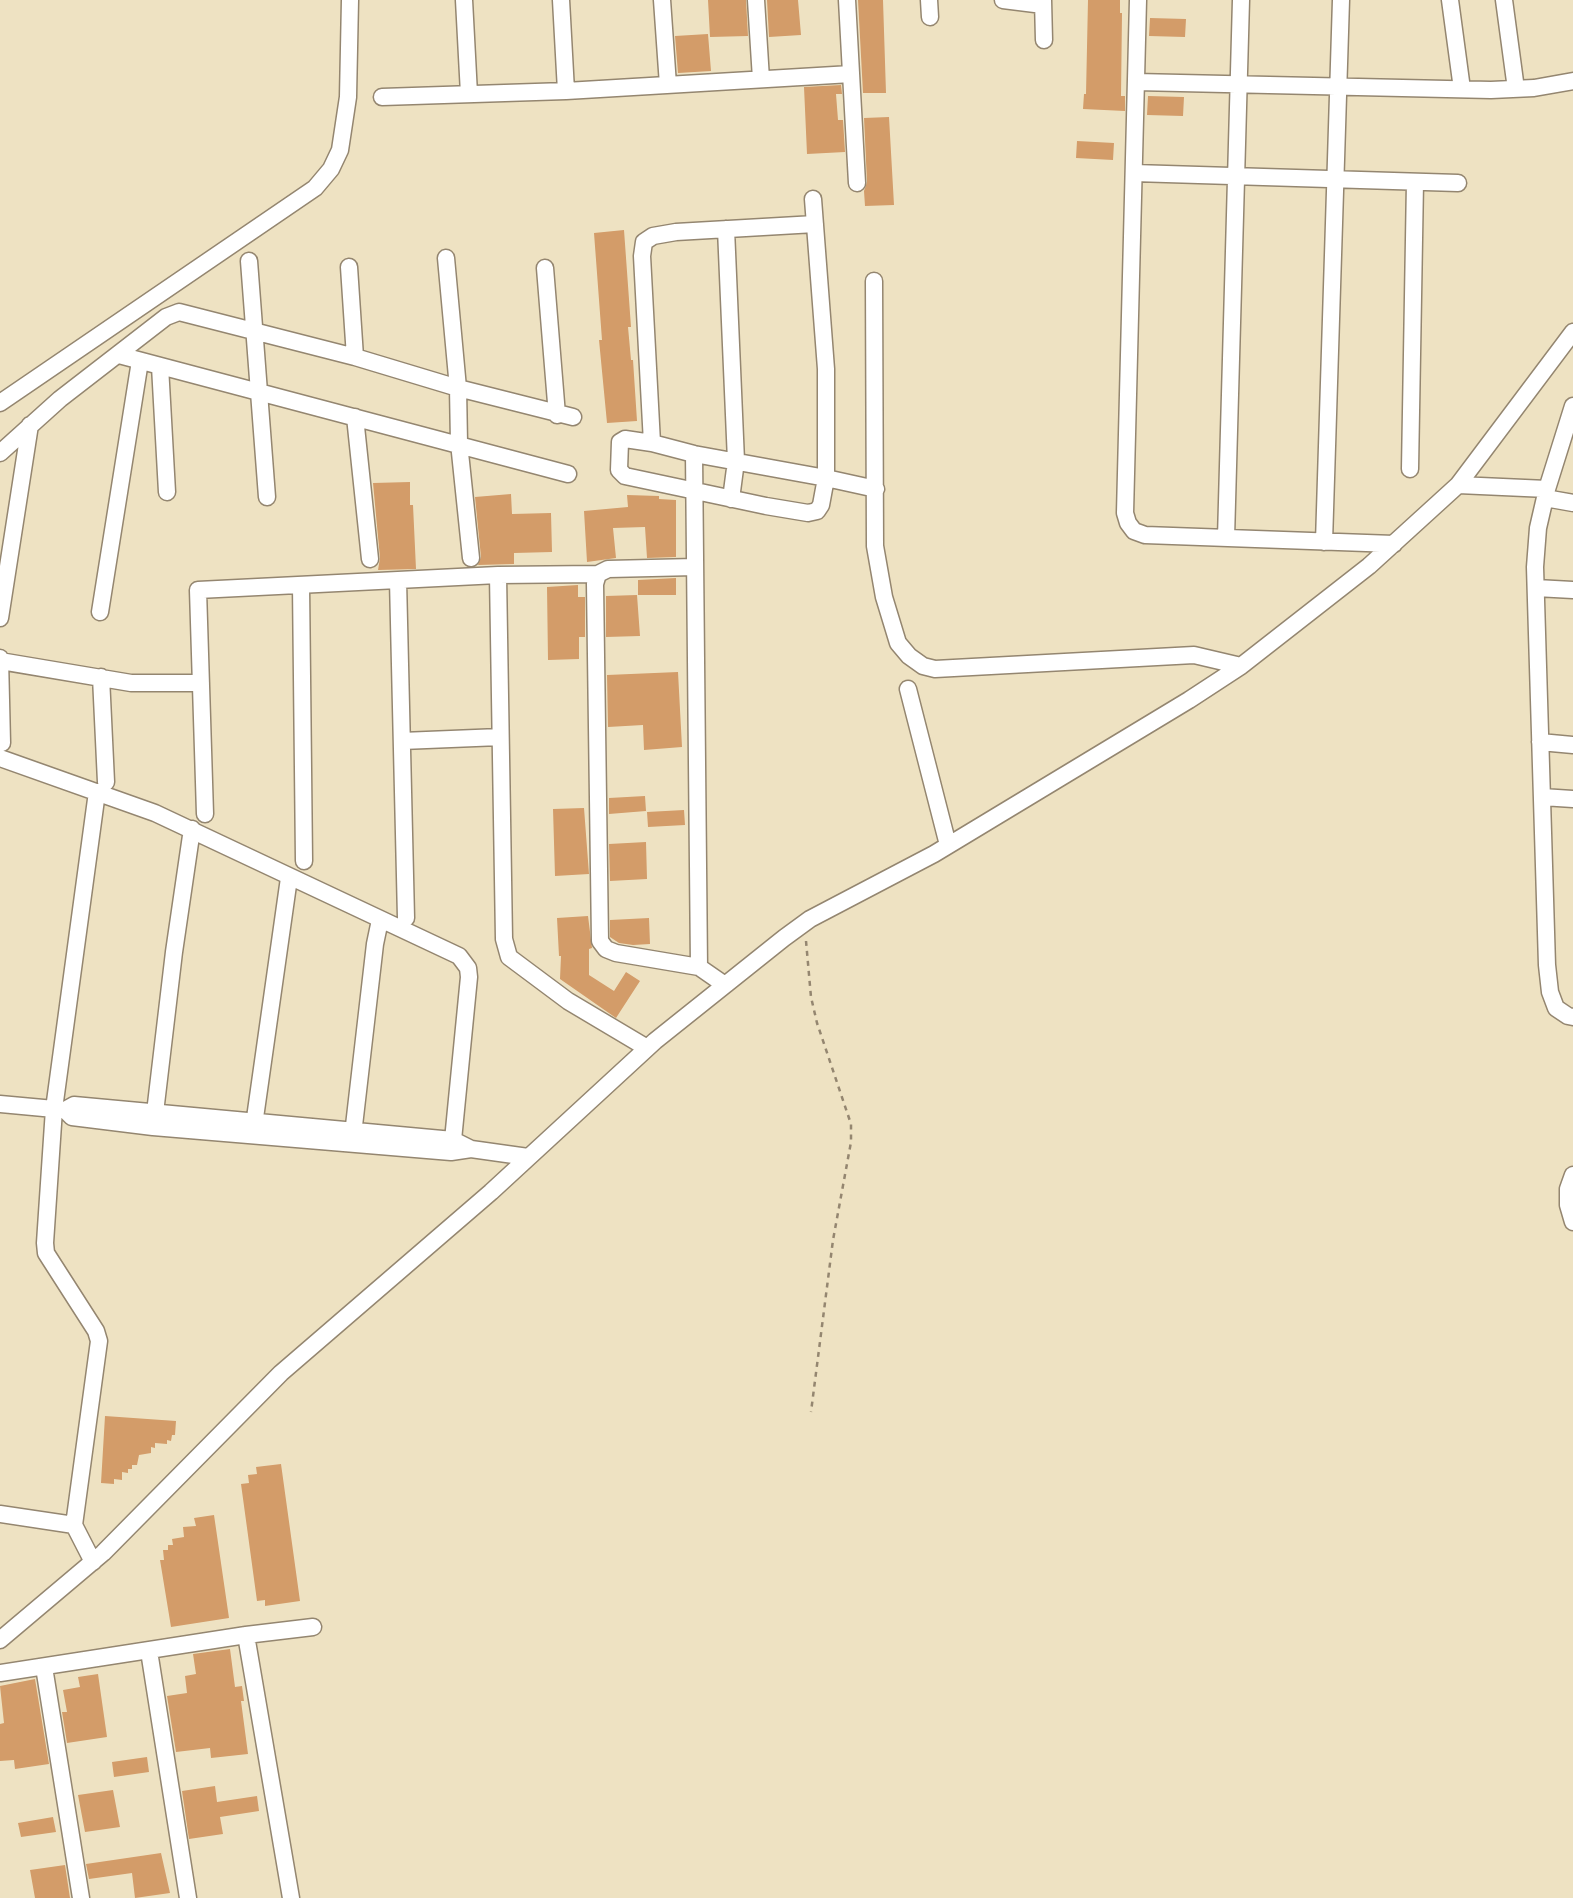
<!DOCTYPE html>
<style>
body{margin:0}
canvas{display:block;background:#eee2c2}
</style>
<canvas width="1573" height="1898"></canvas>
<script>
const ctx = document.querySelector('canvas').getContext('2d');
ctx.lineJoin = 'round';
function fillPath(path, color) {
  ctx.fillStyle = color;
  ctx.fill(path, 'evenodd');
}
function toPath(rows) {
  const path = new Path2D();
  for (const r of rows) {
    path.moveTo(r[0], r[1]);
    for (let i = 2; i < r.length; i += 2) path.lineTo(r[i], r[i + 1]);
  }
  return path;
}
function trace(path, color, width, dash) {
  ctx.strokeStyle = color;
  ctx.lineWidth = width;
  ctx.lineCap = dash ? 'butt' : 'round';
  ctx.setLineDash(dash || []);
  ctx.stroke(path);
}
const building = toPath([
 [708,0,746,0,748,36,710,37],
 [767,0,798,0,801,35,769,37],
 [858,0,883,0,886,93,863,93],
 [1088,0,1120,0,1120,13,1122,13,1121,96,1125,96,1125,111,1083,109,1084,94,1086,94],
 [1150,18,1186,19,1185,37,1149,36],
 [708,34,711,71,678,73,675,36],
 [841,85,842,94,836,94,838,120,843,120,845,152,807,154,804,87],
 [1148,96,1184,97,1183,116,1147,115],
 [889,117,894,205,865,206,864,191,867,182,864,118],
 [1077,141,1114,143,1113,160,1076,158],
 [624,230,631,327,628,327,631,360,633,360,637,421,607,423,599,340,602,340,594,233],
 [410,482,410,505,413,505,416,569,378,570,380,558,373,483],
 [511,494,512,514,551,513,552,552,514,553,514,564,478,565,481,557,475,497],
 [627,495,659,496,659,499,676,500,676,557,647,558,645,527,613,528,616,558,587,562,584,511,628,507],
 [676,578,676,595,638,595,638,580],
 [578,585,578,597,585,597,585,637,579,637,579,659,548,660,547,587],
 [637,595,640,636,606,637,606,596],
 [678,672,682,747,644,750,643,725,608,727,607,675],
 [645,796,646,811,609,814,609,798],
 [584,808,589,874,555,876,553,809],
 [684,810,685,825,648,827,647,812],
 [646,842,647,879,610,881,609,844],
 [588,916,592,948,589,949,589,975,614,991,626,972,640,981,616,1018,560,979,561,956,559,956,557,918],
 [649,918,650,944,633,945,619,943,610,937,610,920],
 [105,1416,176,1421,175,1435,172,1435,171,1441,167,1440,167,1444,155,1443,155,1448,151,1447,151,1453,139,1455,137,1465,132,1465,132,1469,128,1469,128,1473,122,1472,122,1480,114,1479,114,1484,101,1483],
 [281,1464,300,1601,265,1606,265,1600,257,1601,241,1484,249,1483,248,1475,257,1474,256,1467],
 [214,1515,229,1618,171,1627,160,1560,164,1560,163,1550,168,1550,168,1545,173,1545,172,1539,184,1537,183,1527,196,1526,194,1518],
 [230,1649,235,1687,242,1686,244,1701,241,1701,248,1754,211,1758,210,1748,176,1752,167,1696,187,1693,185,1676,196,1674,193,1654],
 [98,1674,107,1737,67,1743,62,1712,67,1712,63,1690,80,1687,78,1677],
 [35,1679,49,1764,15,1769,14,1760,0,1761,0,1724,4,1723,0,1686],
 [147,1757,149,1772,114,1777,112,1762],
 [215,1786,217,1802,257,1796,259,1811,220,1817,223,1834,189,1839,182,1791],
 [113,1790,120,1827,85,1832,78,1795],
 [53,1817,56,1832,21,1837,18,1823],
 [161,1853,170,1893,135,1898,132,1873,89,1879,86,1864],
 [65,1865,70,1898,35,1898,30,1870]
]);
const path = toPath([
 [806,941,811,997,817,1023,851,1124,851,1142,833,1240,811,1412]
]);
const minor = toPath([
 [464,0,469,94],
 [561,0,566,91],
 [662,0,668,85],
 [756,0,761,79],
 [847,0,857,183],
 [929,0,930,17],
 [1003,0,1043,5],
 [1043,0,1044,40],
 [1138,0,1125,513,1128,523,1134,531,1145,535,1394,544],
 [1450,0,1462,89],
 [1504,0,1516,89],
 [1136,82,1491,90,1534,88,1573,81],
 [382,97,566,91,851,74],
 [1134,173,1458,183],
 [813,199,826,369,826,478,821,505,817,511,808,513,766,506,625,476,619,470,620,442,625,439,652,443,694,454,826,478,876,489],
 [726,229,736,461,731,499],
 [446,258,458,388,459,443,471,558],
 [249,261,267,497],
 [349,267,355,357],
 [545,268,557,415],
 [874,281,875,546,884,597,898,643,909,656,923,666,935,669,1194,655,1241,666],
 [119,355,568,474],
 [160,366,167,492],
 [0,403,315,188,331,169,340,150,348,97,350,0],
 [1573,406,1547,489,1538,528,1535,567,1547,965,1550,992,1556,1008,1568,1016,1573,1017],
 [355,417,370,559],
 [652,443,642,256,644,242,653,236,676,232,815,224],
 [0,453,60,399,166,317,179,312,355,357,458,388,573,417],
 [694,454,699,967],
 [1410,469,1415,182],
 [1458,485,1547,489],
 [1545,498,1573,503],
 [1226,538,1241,0],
 [1324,542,1341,0],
 [695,567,608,569,598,574,595,584,600,941,606,949,616,953,699,967,725,985],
 [498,575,504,939,509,957,568,1001,647,1048],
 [398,580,406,918],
 [301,585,304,861],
 [1536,588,1573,590],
 [100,612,140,361],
 [0,618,30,425],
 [0,658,2,743],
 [0,661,131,683,201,683],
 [101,677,106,782],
 [908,689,948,845],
 [402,741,500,737],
 [1540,742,1573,745],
 [0,758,155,813,459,956,468,968,469,977,453,1140],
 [1542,797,1573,799],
 [205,814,198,590,498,575,598,574],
 [0,1104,65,1110,72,1117,153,1127,451,1152,471,1149],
 [65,1110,74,1105,453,1140,471,1149,528,1157],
 [154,1121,174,952,192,829],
 [253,1132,289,878],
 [352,1143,375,944,380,920],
 [1573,1175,1568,1189,1568,1205,1573,1222],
 [0,1514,74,1525],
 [93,1562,74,1525,99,1341,96,1331,46,1253,45,1243,54,1109,97,792],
 [246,1635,291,1898],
 [0,1640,103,1553,281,1373,491,1192,655,1041,784,938,810,919,934,854,1189,700,1241,666,1369,566,1458,485,1573,332],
 [149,1651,188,1898],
 [44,1667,81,1898],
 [0,1673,246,1635,313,1627]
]);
fillPath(building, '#d39c69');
trace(minor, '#948670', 19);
trace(path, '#948670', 2.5, [5, 5]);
trace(minor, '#fff', 16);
</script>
